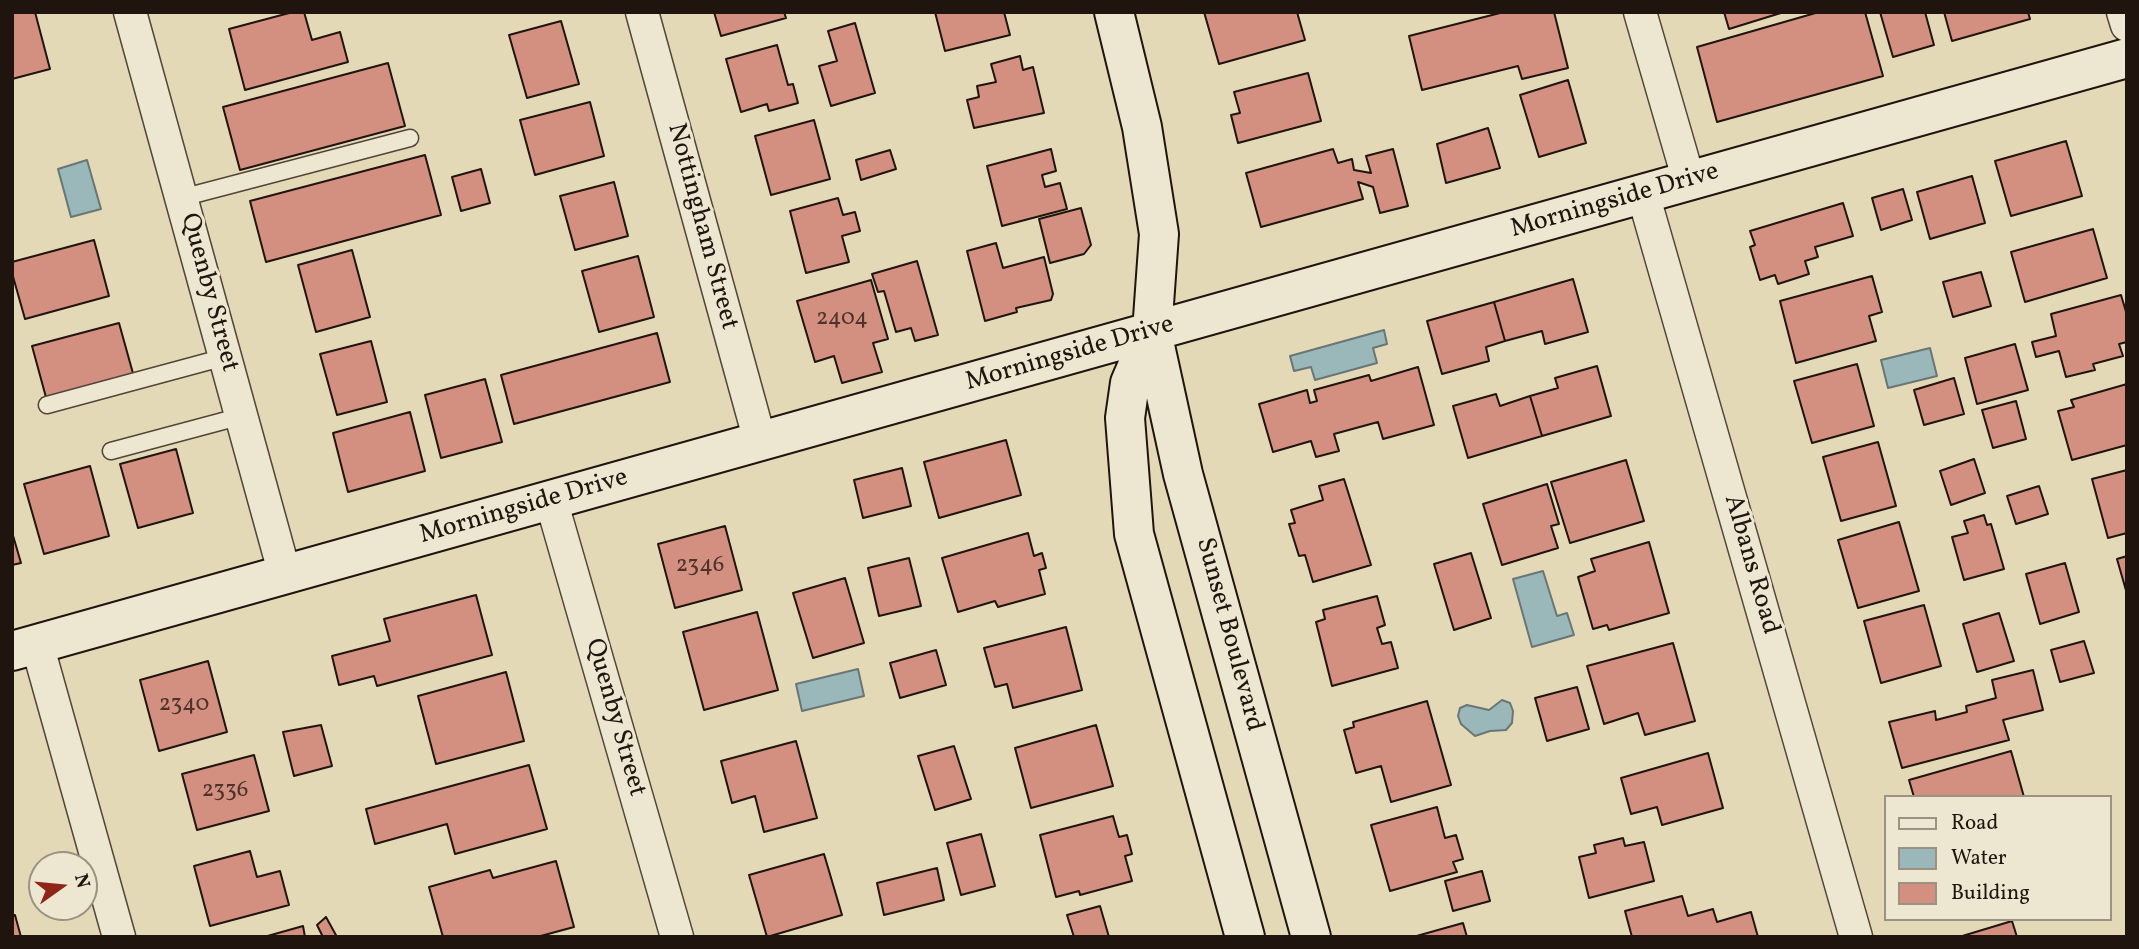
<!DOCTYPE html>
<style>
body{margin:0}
#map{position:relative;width:2139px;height:949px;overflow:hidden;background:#e4d9b7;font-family:Vollkorn,serif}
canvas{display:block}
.frame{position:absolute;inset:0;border:14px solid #20140e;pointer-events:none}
.legend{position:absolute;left:1884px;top:795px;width:228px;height:126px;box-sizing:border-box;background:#ede6d0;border:2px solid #9b9282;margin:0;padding:9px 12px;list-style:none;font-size:21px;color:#20140e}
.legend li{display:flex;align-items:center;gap:14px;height:35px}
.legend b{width:35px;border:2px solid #9b9282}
.north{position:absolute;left:28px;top:851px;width:70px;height:70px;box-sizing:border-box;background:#ede6d0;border:2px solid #9b9282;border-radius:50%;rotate:75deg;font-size:19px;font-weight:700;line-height:28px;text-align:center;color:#20140e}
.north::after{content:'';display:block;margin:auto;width:24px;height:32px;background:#8f2418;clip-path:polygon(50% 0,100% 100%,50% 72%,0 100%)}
</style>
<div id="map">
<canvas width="2139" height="949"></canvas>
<div class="frame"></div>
<ul class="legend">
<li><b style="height:9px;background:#ede6d0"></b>Road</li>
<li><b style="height:19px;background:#9ab8b9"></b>Water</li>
<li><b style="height:19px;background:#d38f80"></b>Building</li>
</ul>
<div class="north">N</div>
</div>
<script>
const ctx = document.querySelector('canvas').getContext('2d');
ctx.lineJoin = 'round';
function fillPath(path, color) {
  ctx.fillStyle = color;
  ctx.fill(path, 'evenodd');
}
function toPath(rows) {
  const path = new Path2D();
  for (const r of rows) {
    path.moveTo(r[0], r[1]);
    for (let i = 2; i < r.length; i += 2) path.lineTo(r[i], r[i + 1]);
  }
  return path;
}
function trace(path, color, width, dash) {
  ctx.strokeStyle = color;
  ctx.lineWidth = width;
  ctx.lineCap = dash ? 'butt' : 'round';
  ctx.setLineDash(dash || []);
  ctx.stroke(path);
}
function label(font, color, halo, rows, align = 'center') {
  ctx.font = font + ' Vollkorn,serif';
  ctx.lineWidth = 6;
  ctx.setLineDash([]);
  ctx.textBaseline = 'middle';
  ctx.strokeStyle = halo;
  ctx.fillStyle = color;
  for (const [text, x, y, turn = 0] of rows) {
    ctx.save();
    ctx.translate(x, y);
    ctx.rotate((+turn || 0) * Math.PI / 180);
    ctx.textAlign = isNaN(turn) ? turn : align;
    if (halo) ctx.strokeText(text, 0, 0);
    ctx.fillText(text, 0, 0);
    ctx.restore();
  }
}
const water = toPath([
 [87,160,101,209,71,217,58,169,87,160],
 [1384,330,1387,344,1373,348,1377,363,1315,380,1311,367,1294,371,1290,356,1384,330],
 [1930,348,1937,376,1888,388,1881,360,1930,348],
 [1543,571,1557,616,1567,613,1574,635,1532,647,1513,579,1543,571],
 [858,669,864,696,802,711,796,684,858,669],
 [1502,700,1510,703,1513,711,1512,723,1506,730,1490,731,1475,736,1461,724,1458,716,1460,708,1467,705,1489,710,1502,700]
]);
const building = toPath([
 [12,12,35,12,50,69,12,79,12,12],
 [293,12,304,12,312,40,340,32,348,62,245,90,229,29,293,12],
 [714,12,784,12,786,18,721,36,714,12],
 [935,12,1004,12,1010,35,945,51,935,12],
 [1204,12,1297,12,1305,40,1219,64,1204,12],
 [1504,12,1554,12,1568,68,1522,79,1518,66,1422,90,1409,36,1504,12],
 [1724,12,1784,12,1729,29,1724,12],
 [1819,12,1865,12,1883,76,1717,122,1697,47,1819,12],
 [1880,12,1925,12,1934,45,1893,57,1880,12],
 [1944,12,2028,12,2030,19,1952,41,1944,12],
 [561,21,579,84,527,98,509,35,561,21],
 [855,23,875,93,831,106,819,66,837,61,828,31,855,23],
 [777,45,788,85,793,84,798,103,769,111,767,104,741,112,726,59,777,45],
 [1020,56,1023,70,1033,67,1044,113,974,128,967,100,979,97,977,86,996,82,991,64,1020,56],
 [388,63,405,126,240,170,223,107,388,63],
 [1308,73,1321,121,1238,143,1231,115,1240,113,1234,92,1308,73],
 [1568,80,1586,143,1539,157,1520,95,1568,80],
 [590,102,604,156,535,175,520,120,590,102],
 [814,120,830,179,771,195,755,136,814,120],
 [1488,128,1500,168,1446,183,1437,144,1488,128],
 [2066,141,2082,196,2011,216,1995,161,2066,141],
 [1051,149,1056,171,1042,175,1045,187,1060,183,1067,209,1002,226,987,166,1051,149],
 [1333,149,1338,163,1352,159,1354,170,1371,173,1366,156,1393,149,1408,206,1380,213,1373,187,1358,182,1363,199,1261,227,1246,173,1333,149],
 [890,150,896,169,861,180,856,160,890,150],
 [425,155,441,215,266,262,250,201,425,155],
 [481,169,490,203,461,211,452,177,481,169],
 [1972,176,1985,223,1930,239,1917,192,1972,176],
 [614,182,628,236,575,250,560,196,614,182],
 [1903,189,1912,220,1881,230,1872,198,1903,189],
 [838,198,843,215,855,212,860,231,842,236,849,262,806,273,790,211,838,198],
 [1843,203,1853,236,1815,247,1818,257,1805,261,1809,274,1778,284,1775,275,1760,280,1750,247,1755,245,1750,231,1843,203],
 [1081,208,1091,245,1084,254,1050,263,1039,219,1081,208],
 [2093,229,2107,278,2025,302,2011,252,2093,229],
 [94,240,109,296,25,319,12,273,12,262,94,240],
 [996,243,1003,268,1044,257,1053,294,1051,300,1016,308,1017,312,985,321,967,251,996,243],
 [352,250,370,317,316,332,298,265,352,250],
 [638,256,654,317,599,332,582,271,638,256],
 [917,261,938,335,915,341,911,328,896,332,884,291,878,292,872,274,917,261],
 [1981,272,1991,306,1953,317,1943,282,1981,272],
 [1872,276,1882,312,1869,316,1876,341,1796,363,1780,301,1872,276],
 [1573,279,1588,332,1545,344,1542,331,1505,341,1494,302,1573,279],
 [871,280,888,339,873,343,882,372,842,383,834,356,815,362,797,301,871,280],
 [2121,295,2127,315,2127,342,2119,344,2123,356,2093,364,2095,370,2066,377,2059,351,2036,357,2032,342,2056,336,2051,314,2121,295],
 [1494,302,1505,341,1486,347,1489,361,1442,374,1427,321,1494,302],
 [119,323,134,377,47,401,32,346,119,323],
 [657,333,670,382,514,424,501,375,657,333],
 [371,341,387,402,337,415,320,354,371,341],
 [2015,344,2028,390,1977,404,1965,358,2015,344],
 [1857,364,1874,426,1812,443,1794,381,1857,364],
 [1597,366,1611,416,1542,436,1530,396,1558,388,1555,378,1597,366],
 [1418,367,1434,425,1383,439,1378,422,1334,434,1339,451,1316,457,1311,441,1273,452,1259,404,1307,390,1310,403,1317,401,1314,390,1369,375,1371,381,1418,367],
 [1954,378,1964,414,1924,425,1914,390,1954,378],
 [485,379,502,442,441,458,425,395,485,379],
 [2127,384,2127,445,2072,460,2058,411,2074,407,2071,400,2127,384],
 [1496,394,1500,406,1530,396,1542,436,1468,458,1453,406,1496,394],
 [2016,401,2026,439,1993,448,1982,410,2016,401],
 [410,412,425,471,348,492,333,433,410,412],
 [1006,440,1021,495,939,518,924,462,1006,440],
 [1878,442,1896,506,1841,521,1823,457,1878,442],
 [176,449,193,513,138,528,120,464,176,449],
 [1974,459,1985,493,1951,505,1940,471,1974,459],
 [1626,460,1644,521,1570,543,1551,482,1626,460],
 [90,466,109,536,44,554,24,484,90,466],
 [902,468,911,506,863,518,854,480,902,468],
 [2127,470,2127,533,2108,538,2092,479,2127,470],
 [1344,479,1371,565,1313,582,1305,555,1299,556,1289,524,1295,523,1291,510,1323,500,1319,486,1344,479],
 [1547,484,1559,524,1551,526,1558,548,1502,565,1483,504,1547,484],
 [2039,486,2048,514,2016,524,2007,496,2039,486],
 [1984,515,1987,525,1991,524,2004,569,1964,580,1952,537,1968,533,1964,521,1984,515],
 [1899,522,1919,591,1858,608,1838,540,1899,522],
 [725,526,742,590,675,608,658,544,725,526],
 [12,532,21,563,12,565,12,532],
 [1028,533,1034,556,1042,553,1046,568,1039,570,1045,594,998,607,995,601,958,612,942,558,1028,533],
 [1649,542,1669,613,1609,630,1607,625,1593,629,1578,577,1595,571,1591,559,1649,542],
 [1471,553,1491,618,1454,630,1434,564,1471,553],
 [2127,556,2127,594,2117,559,2127,556],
 [909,558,921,606,879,616,868,568,909,558],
 [2065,563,2079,612,2040,624,2026,574,2065,563],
 [845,578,864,643,813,658,793,593,845,578],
 [476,595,492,655,377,686,374,676,339,685,332,656,390,641,384,619,476,595],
 [1377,596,1385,625,1377,628,1382,644,1391,642,1398,668,1332,686,1316,622,1325,619,1323,610,1377,596],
 [1924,605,1941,666,1881,683,1864,621,1924,605],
 [757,612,778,690,704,710,683,632,757,612],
 [1999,613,2014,661,1977,672,1963,624,1999,613],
 [1066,627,1082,690,1013,708,1007,684,995,687,984,648,1066,627],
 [2084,641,2094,673,2060,682,2051,650,2084,641],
 [1673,643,1695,721,1645,735,1638,713,1604,724,1587,666,1673,643],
 [936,650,946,685,900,698,890,663,936,650],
 [208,661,227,732,159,751,140,680,208,661],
 [2033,670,2043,710,2003,720,2009,740,1902,768,1889,722,1935,711,1936,720,1967,712,1966,706,1996,698,1992,680,2033,670],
 [506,672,524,741,436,764,418,696,506,672],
 [1577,687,1589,729,1547,741,1535,698,1577,687],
 [1427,701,1451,785,1391,802,1381,766,1356,773,1344,730,1354,727,1353,722,1427,701],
 [321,725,332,766,294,776,283,732,321,725],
 [1096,725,1113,786,1031,808,1015,748,1096,725],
 [796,741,817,818,764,832,755,796,732,803,721,761,796,741],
 [954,746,971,799,935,810,918,756,954,746],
 [2011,751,2024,797,1914,797,1909,780,2011,751],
 [1708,753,1723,808,1662,825,1657,807,1631,814,1621,778,1708,753],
 [254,755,269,811,197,830,182,774,254,755],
 [529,765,547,829,455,854,447,824,375,844,366,809,529,765],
 [1437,807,1445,838,1456,835,1463,859,1453,862,1457,872,1390,891,1371,825,1437,807],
 [1113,816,1119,837,1127,835,1132,854,1125,856,1132,881,1080,895,1079,891,1056,897,1040,835,1113,816],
 [981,834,995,886,961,895,947,843,981,834],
 [1623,838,1625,846,1644,842,1654,881,1589,898,1579,857,1596,853,1594,845,1623,838],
 [250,851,257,877,280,871,289,905,210,926,194,866,250,851],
 [824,854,842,915,767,937,749,875,824,854],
 [556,861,574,927,537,937,443,937,429,887,490,870,493,878,556,861],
 [937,868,944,900,884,915,877,883,937,868],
 [1482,871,1490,901,1453,911,1445,881,1482,871],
 [1682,896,1688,916,1713,909,1717,922,1751,912,1758,937,1632,937,1625,911,1682,896],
 [1100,906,1109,937,1074,937,1067,915,1100,906],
 [15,915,21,937,12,937,12,916,15,915],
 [326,917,337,937,323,937,317,925,326,917],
 [2012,921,2017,937,1959,937,2012,921],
 [1463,923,1467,937,1413,937,1463,923],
 [303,926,305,937,264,937,303,926]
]);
const lane = toPath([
 [181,198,410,138],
 [47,405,225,357],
 [111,451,242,416]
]);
const street = toPath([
 [130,12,285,575],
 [642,12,760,441],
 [1640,12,1689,181],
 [2123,12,2127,25],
 [1643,194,1856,937],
 [551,500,677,937],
 [37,644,119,937]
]);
const secondary = toPath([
 [1114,12,1142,127,1159,234,1152,332,1183,474,1311,937],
 [1152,332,1130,383,1125,418,1134,534,1245,937],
 [12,651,2127,58]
]);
const numberNames = [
 ["2404",842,320],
 ["2346",700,567],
 ["2340",184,706],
 ["2336",225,792]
];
const streetNames = [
 ["Morningside Drive",1615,202,-16],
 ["Nottingham Street",701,227,75],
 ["Quenby Street",208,293,75],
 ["Morningside Drive",1070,355,-16],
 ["Morningside Drive",524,508,-16],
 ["Albans Road",1750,565,74],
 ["Sunset Boulevard",1228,635,75],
 ["Quenby Street",614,718,74]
];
fillPath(water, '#9ab8b9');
trace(water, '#697675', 2);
fillPath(building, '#d38f80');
trace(building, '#20140e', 2);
trace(lane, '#514538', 19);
trace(street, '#514538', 35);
trace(secondary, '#20140e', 42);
trace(lane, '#ede6d0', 16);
trace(street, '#ede6d0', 32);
trace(secondary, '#ede6d0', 38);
label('23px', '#4d332a', null, numberNames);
label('26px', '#20140e', '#ede6d0', streetNames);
</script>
